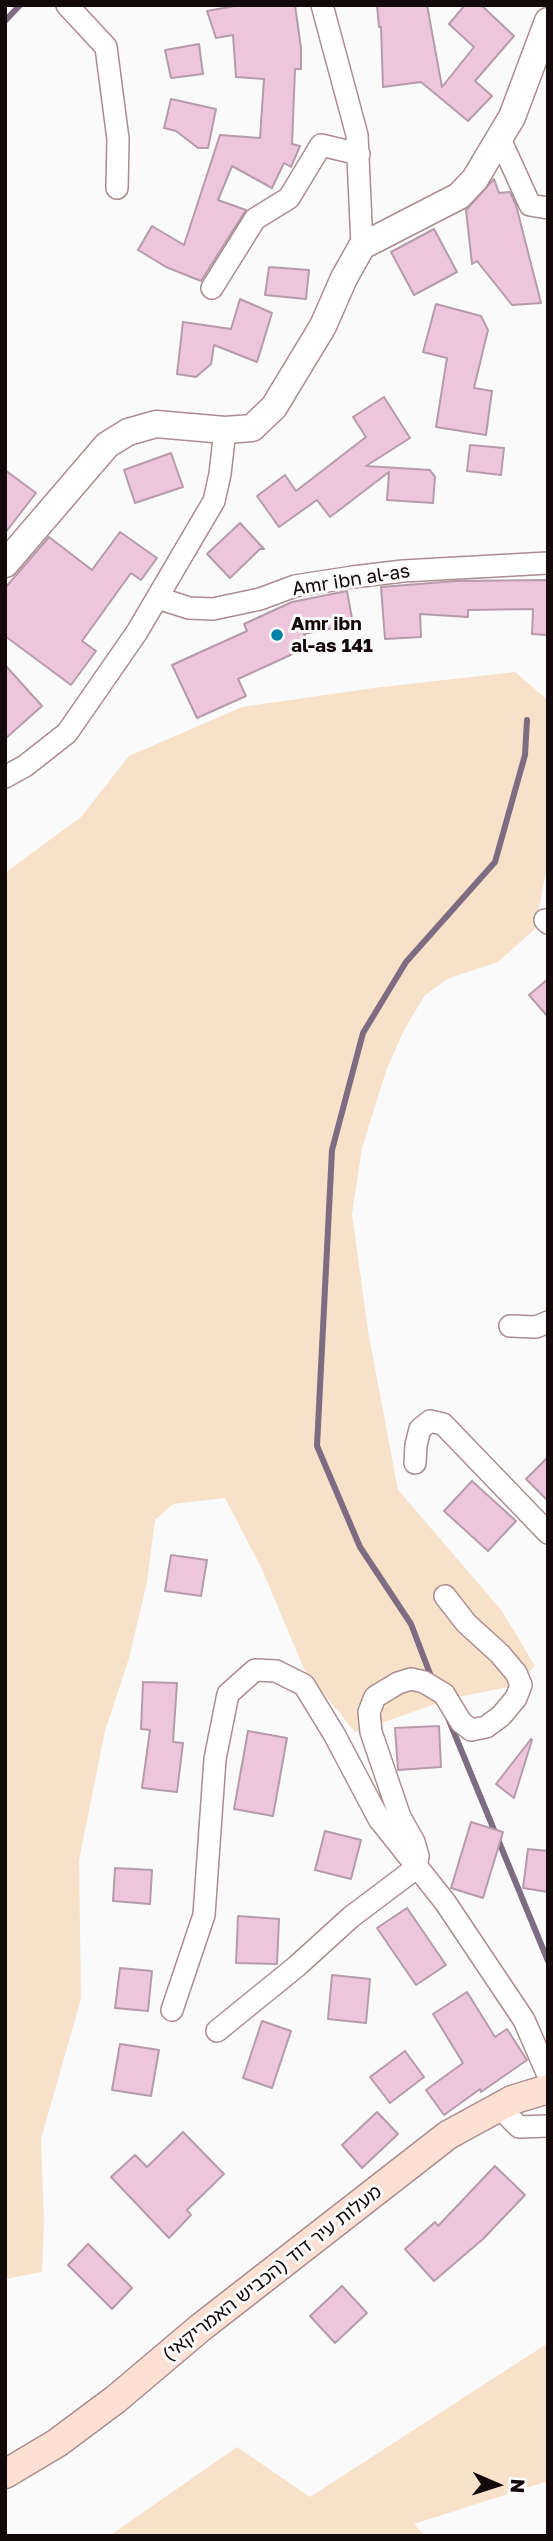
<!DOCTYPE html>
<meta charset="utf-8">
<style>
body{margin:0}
#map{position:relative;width:553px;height:2541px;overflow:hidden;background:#fafafa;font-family:"Golos Text",sans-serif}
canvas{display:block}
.frame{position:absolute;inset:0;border:7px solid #13090a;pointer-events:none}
.north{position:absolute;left:462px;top:2450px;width:70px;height:70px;-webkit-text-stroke:5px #fafafa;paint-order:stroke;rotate:93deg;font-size:19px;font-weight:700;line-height:28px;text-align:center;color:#13090a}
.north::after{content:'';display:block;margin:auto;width:24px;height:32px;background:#13090a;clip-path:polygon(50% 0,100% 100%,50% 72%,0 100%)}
</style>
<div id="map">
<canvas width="553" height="2541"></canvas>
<div class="frame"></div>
<div class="north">N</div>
</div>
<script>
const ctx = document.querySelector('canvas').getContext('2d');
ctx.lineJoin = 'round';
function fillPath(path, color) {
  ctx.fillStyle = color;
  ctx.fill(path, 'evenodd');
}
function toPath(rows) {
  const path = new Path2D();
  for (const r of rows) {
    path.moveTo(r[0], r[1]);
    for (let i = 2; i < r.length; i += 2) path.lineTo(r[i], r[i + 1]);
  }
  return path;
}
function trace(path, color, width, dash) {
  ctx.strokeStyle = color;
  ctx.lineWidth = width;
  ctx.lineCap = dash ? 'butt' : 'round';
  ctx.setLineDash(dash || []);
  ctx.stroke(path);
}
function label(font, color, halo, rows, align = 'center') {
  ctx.font = font + ' "Golos Text","Noto Sans Hebrew",sans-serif';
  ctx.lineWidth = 6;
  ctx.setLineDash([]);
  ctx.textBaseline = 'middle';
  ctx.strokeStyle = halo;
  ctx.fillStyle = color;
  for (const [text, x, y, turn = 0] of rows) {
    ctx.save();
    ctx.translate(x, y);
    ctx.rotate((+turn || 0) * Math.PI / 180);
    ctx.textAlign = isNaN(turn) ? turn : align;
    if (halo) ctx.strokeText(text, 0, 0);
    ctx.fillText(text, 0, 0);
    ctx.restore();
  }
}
const green = toPath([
 [515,672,548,700,548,861,535,929,498,962,449,978,425,995,404,1030,386,1071,362,1148,352,1214,368,1331,398,1490,502,1611,535,1666,514,1686,453,1698,355,1732,304,1669,262,1569,225,1498,173,1504,155,1520,147,1582,129,1658,105,1731,79,1860,81,1999,41,2139,44,2224,42,2272,5,2279,5,877,9,870,81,817,129,756,242,707,374,688],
 [548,2343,548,2481,414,2524,425,2536,109,2536,237,2447,310,2497]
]);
const stream = toPath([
 [5,21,20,5],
 [432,1679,411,1624,360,1547,317,1446,332,1150,363,1033,406,962,495,862,525,755,527,720],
 [448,1718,548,1961]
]);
const building = toPath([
 [240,5,295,5,301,48,301,69,295,69,292,144,300,146,291,167,284,163,272,188,232,166,218,200,246,210,201,281,166,267,138,250,152,226,184,245,220,135,260,138,264,79,236,77,233,35,216,38,207,11,240,5],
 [377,5,427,5,442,87,474,47,449,24,465,5,481,5,514,36,475,81,492,96,468,121,421,82,383,87,381,27,379,27,377,5],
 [199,44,203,74,171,78,165,50,199,44],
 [171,99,216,109,208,148,198,148,176,131,164,128,171,99],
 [494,179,499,193,510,192,516,205,541,303,512,305,477,261,472,264,466,210,494,179],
 [434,229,457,272,414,295,391,252,434,229],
 [269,267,309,270,306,299,265,295,269,267],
 [240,299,272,313,257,362,214,345,211,364,196,377,177,374,183,322,231,329,240,299],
 [436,304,481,316,488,330,474,388,492,391,486,435,436,427,447,358,423,352,436,304],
 [384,397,410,438,366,466,430,470,435,477,433,503,387,500,389,472,330,517,317,500,279,527,257,496,285,475,296,491,366,437,353,417,384,397],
 [470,445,504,448,501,475,467,471,470,445],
 [171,453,183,487,135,503,124,470,171,453],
 [5,470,36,493,5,533,5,470],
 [240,523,264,549,260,549,230,578,207,554,240,523],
 [120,532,157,558,141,580,131,573,82,641,96,651,71,685,5,636,5,588,49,537,92,570,120,532],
 [548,580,548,635,532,634,533,609,468,610,468,617,420,614,421,637,385,639,381,587,456,581,548,580],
 [347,591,353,624,304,634,310,646,238,679,246,696,197,718,172,665,247,631,244,624,292,602,347,591],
 [5,665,42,706,5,739,5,665],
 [548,979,548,1017,529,995,548,979],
 [548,1457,548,1501,526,1479,548,1457],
 [472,1481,516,1521,488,1551,444,1511,472,1481],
 [171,1555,207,1560,201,1596,165,1591,171,1555],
 [143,1682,177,1683,173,1742,183,1743,177,1792,142,1788,150,1730,141,1729,143,1682],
 [439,1726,441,1767,398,1770,395,1728,439,1726],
 [248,1731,287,1738,273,1816,234,1809,248,1731],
 [531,1739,532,1740,514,1798,496,1784,531,1739],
 [471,1822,503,1832,483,1898,451,1888,471,1822],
 [325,1831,361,1840,351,1879,315,1870,325,1831],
 [528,1849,548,1851,548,1892,523,1888,528,1849],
 [115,1868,152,1870,150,1904,113,1901,115,1868],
 [407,1908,446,1965,416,1985,377,1928,407,1908],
 [238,1916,279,1919,277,1964,236,1963,238,1916],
 [120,1968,152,1971,148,2011,115,2008,120,1968],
 [332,1975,370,1979,366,2023,328,2019,332,1975],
 [467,1992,495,2037,507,2029,527,2060,481,2092,480,2089,444,2115,426,2090,463,2063,433,2014,467,1992],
 [262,2021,291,2031,272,2088,243,2078,262,2021],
 [120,2044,159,2050,151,2096,112,2090,120,2044],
 [405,2051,424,2077,390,2103,370,2077,405,2051],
 [377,2112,398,2134,362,2168,342,2145,377,2112],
 [183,2132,224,2174,187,2210,191,2215,169,2238,111,2177,135,2155,147,2167,183,2132],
 [495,2166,525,2195,483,2239,434,2281,405,2249,435,2222,438,2226,495,2166],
 [88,2244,132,2288,112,2309,68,2265,88,2244],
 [342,2286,367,2313,335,2343,310,2316,342,2286]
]);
const minor = toPath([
 [67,5,106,47,118,139,117,188],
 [322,5,357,135,362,246],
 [500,139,530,205,548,208],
 [212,288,255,219,289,198,321,145,359,154],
 [158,598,189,608,213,609,260,599,295,586,353,577,403,571,548,563],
 [5,777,25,766,67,733,137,632,214,501,220,474,225,430],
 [545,920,548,923],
 [510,1326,536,1327,548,1322],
 [415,1463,416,1445,420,1429,430,1421,443,1424,548,1533],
 [172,2010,204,1915,215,1759,228,1694,255,1670,276,1671,304,1685,334,1734,379,1819,445,1902,524,2020,548,2075],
 [217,2031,297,1966,351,1917,416,1868,418,1856,414,1842,400,1817,371,1732,369,1712,375,1697,398,1683,411,1679,424,1682,444,1694,461,1722,471,1730,486,1727,501,1716,516,1698,521,1685,516,1673,500,1654,466,1623,445,1596],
 [499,2107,519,2127,548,2126]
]);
const tertiary = toPath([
 [5,564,107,445,128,432,156,424,225,430,252,428,274,407,323,326,344,278,362,246,459,196,475,179,512,117,548,21]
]);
const secondary = toPath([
 [5,2474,57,2443,116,2399,200,2328,448,2135,512,2100,548,2089]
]);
const markers = [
 [277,635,7,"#0082a6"]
];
const streetNames = [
 ["Amr ibn al-as",351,580,-9],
 ["מעלות עיר דוד (הכביש האמריקאי)",272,2273,-38]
];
const poiNames = [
 ["Amr ibn",291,624],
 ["al-as 141",291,646]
];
fillPath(green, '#f7e1c9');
trace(stream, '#7d6c82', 6);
fillPath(building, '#edc6dc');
trace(building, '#b69baa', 2);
trace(minor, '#ab8c8f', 24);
trace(tertiary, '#ab8c8f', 29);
trace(secondary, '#ab8c8f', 31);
trace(minor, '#fff', 21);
trace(tertiary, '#fff', 26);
trace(secondary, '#fce0d4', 28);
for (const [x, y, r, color] of markers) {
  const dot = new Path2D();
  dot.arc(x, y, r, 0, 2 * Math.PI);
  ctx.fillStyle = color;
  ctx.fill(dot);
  trace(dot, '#fafafa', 2.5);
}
label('19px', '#13090a', '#fafafa', streetNames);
label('bold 19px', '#13090a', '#fafafa', poiNames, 'left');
</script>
